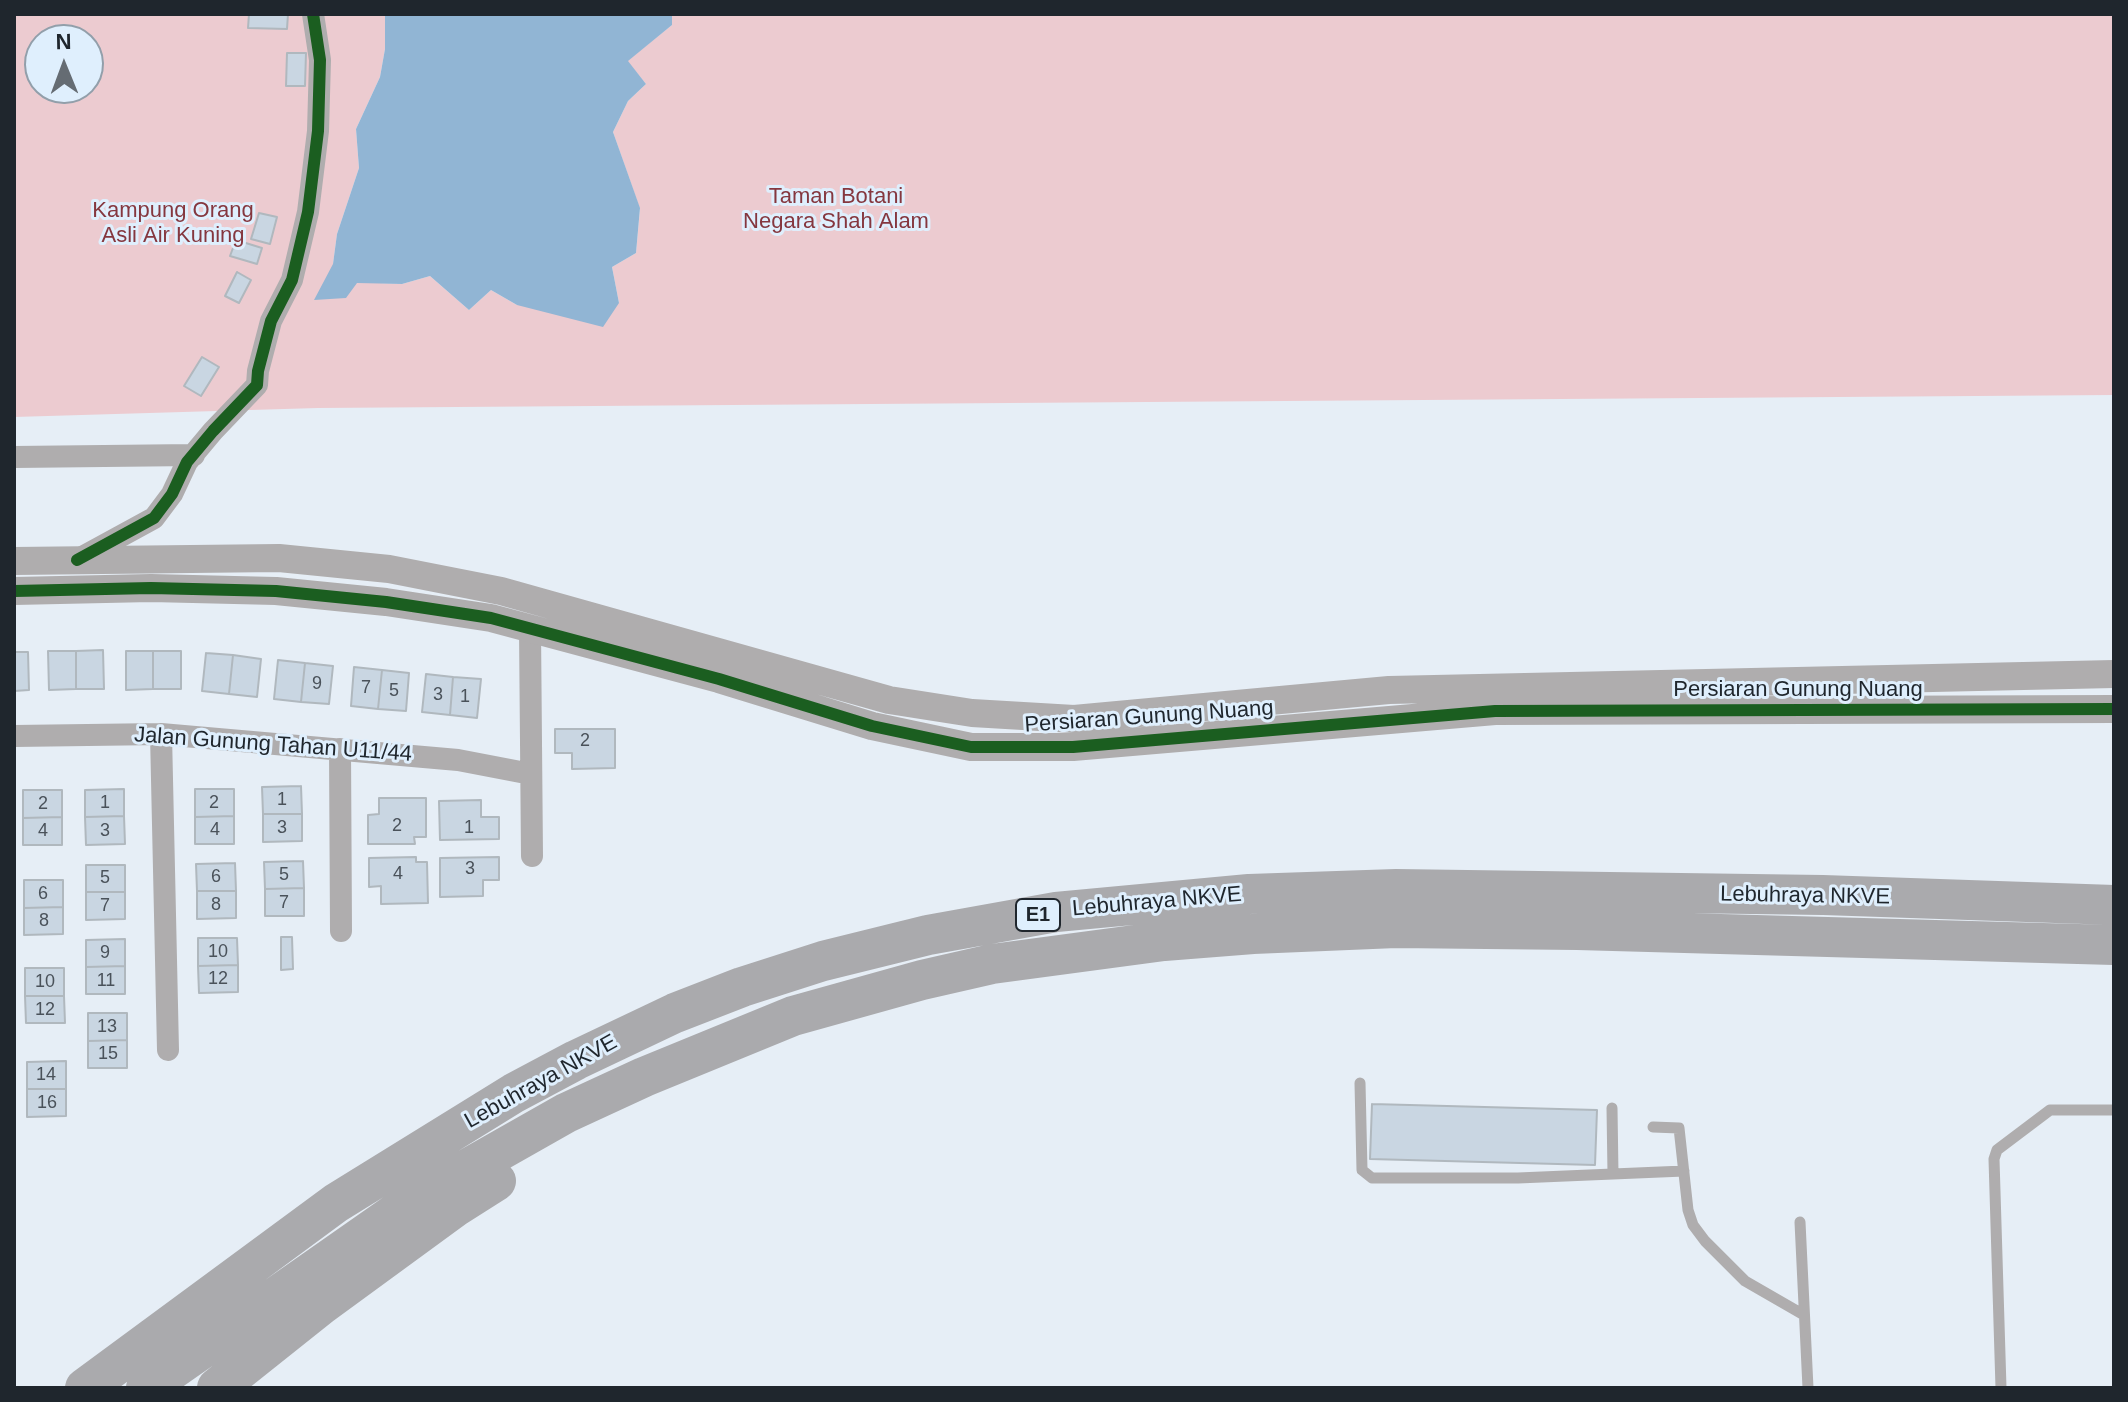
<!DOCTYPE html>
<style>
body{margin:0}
#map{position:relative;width:2128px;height:1402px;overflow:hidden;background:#e6eef6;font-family:Arial,sans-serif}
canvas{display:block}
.frame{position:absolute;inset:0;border:16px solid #1f262d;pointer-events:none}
.north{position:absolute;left:24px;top:24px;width:80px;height:80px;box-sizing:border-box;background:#dfeffd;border:2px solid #929faa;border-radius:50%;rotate:359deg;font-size:22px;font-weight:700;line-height:32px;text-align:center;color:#1f262d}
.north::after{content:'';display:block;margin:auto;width:28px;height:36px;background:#656c73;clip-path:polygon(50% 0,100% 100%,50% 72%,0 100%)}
</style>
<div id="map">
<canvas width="2128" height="1402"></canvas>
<div class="frame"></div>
<div class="north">N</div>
</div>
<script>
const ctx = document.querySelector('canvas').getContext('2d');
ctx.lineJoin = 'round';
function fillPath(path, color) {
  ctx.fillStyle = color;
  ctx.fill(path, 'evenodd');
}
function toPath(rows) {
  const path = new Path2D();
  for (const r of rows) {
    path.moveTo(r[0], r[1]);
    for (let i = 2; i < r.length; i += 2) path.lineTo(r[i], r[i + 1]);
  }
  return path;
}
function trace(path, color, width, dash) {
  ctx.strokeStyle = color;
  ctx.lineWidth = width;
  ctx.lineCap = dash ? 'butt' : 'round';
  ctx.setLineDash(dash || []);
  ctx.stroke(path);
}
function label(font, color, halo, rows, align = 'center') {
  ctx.font = font + ' Arial,sans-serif';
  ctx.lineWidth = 6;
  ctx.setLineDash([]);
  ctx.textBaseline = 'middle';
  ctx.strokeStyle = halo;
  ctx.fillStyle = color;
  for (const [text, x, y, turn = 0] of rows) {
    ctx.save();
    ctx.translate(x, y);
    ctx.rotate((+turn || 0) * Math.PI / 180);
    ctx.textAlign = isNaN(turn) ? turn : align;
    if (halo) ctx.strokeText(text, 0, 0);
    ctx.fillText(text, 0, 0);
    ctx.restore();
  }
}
const green = toPath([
 [14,14,385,14,385,49,380,77,356,129,359,168,337,234,333,264,357,282,402,284,430,276,469,310,491,290,517,305,619,303,612,267,636,253,640,209,613,132,628,101,646,84,627,61,672,25,672,14,2114,14,2114,395,318,408,14,417],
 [40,40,88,40,88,88,40,88]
]);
const water = toPath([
 [385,14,672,14,672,25,628,61,646,84,628,101,613,132,640,208,636,253,612,267,619,303,603,327,517,305,491,290,469,310,430,276,402,284,357,283,346,298,314,300,333,264,337,234,359,168,356,129,380,77,385,49]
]);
const building = toPath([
 [249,14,288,14,287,29,248,28,249,14],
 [287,53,306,53,305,86,286,86,287,53],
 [259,213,277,217,270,244,251,239,259,213],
 [236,240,262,248,257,264,230,256,236,240],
 [237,272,251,280,239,303,225,296,237,272],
 [202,357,219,367,201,396,184,386,202,357],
 [103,650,104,689,76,689,76,651,103,650],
 [48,651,76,651,76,689,49,690,48,651],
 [126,651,153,651,153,689,126,690,126,651],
 [153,651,181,651,181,689,153,689,153,651],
 [14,652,28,652,29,690,14,691,14,652],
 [206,653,233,655,229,694,202,691,206,653],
 [233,655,261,659,257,697,229,694,233,655],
 [278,660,305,663,301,702,274,699,278,660],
 [305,663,333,666,329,704,301,702,305,663],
 [354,667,382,670,378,709,351,706,354,667],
 [382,670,409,673,406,711,378,709,382,670],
 [426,674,453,677,450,715,422,712,426,674],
 [453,677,481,679,477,718,450,715,453,677],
 [555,729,615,729,615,768,572,769,572,753,555,753,555,729],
 [301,786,302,814,263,814,262,787,301,786],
 [124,789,124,816,85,817,85,790,124,789],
 [195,789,234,789,234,816,195,817,195,789],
 [23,790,62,790,62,817,23,818,23,790],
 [379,798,426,798,426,837,414,837,415,844,368,844,368,815,379,814,379,798],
 [481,800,481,817,499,817,499,839,440,840,439,801,481,800],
 [263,814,302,814,302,841,263,842,263,814],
 [124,816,125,844,86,845,85,817,124,816],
 [234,816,234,844,195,844,195,817,234,816],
 [62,817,62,845,23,845,23,818,62,817],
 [416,857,416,862,427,862,428,903,381,904,381,886,369,887,369,858,416,857],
 [499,857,499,880,483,880,483,896,440,897,440,858,499,857],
 [303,861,304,888,265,889,264,862,303,861],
 [235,863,236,891,197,891,196,864,235,863],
 [86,865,125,865,125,892,86,892,86,865],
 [24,880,63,880,63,907,24,908,24,880],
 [304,888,304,916,265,916,265,889,304,888],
 [197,891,236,891,236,918,197,919,197,891],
 [86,892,125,892,125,919,86,920,86,892],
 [63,907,63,934,24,935,24,908,63,907],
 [281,937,292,937,293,969,281,970,281,937],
 [198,938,237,938,238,965,198,966,198,938],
 [125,939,125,966,86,967,86,940,125,939],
 [238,965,238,992,199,993,198,966,238,965],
 [125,966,125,994,86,994,86,967,125,966],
 [25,968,64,968,64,996,25,996,25,968],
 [25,996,64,996,65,1023,26,1023,25,996],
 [88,1013,127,1013,127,1040,88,1041,88,1013],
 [127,1040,127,1068,88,1068,88,1041,127,1040],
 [66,1061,66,1089,27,1089,27,1062,66,1061],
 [27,1089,66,1089,66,1116,27,1117,27,1089],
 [1372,1104,1597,1110,1595,1165,1370,1159,1372,1104]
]);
const service = toPath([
 [1360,1083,1362,1170,1372,1178,1518,1178,1684,1171],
 [1612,1108,1613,1174],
 [1653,1127,1679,1128,1688,1210,1693,1225,1705,1241,1745,1281,1804,1315],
 [1800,1222,1808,1388],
 [2001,1388,1994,1159,1997,1150,2050,1110,2114,1110]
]);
const minor = toPath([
 [14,457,194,455],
 [77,560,154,518,172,494,187,462,213,431,257,385,258,371,271,321,292,280,308,212,318,131,320,60,313,14],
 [530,629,532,856],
 [161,734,168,1050],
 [14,736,161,734,458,760,531,774],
 [340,749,341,931]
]);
const tertiary = toPath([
 [14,561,279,558,389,569,501,591,889,700,972,713,1074,719,1389,690,2114,674],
 [14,591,151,588,276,591,386,602,491,618,719,679,872,726,971,747,1073,747,1495,711,2114,709]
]);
const motorway = toPath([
 [85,1388,336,1203,514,1093,576,1060,675,1013,742,987,823,961,928,935,1056,912,1249,894,1396,889,1823,895,2114,905],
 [146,1388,423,1194,566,1113,644,1077,793,1016,922,980,992,964,1164,941,1253,934,1396,928,1577,930,2114,945],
 [217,1388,321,1305,455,1207,496,1181]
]);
const cycleway = toPath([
 [77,560,154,518,172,494,187,462,213,431,257,385,258,371,271,321,292,280,308,212,318,131,320,60,313,14],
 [14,591,151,588,276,591,386,602,491,618,719,679,872,726,971,747,1073,747,1495,711,2114,709]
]);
const numberNames = [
 ["9",317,684],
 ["7",366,688],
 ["5",394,691],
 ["3",438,695],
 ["1",465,697],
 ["2",585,741],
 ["1",282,800],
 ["1",105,803],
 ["2",214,803],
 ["2",43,804],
 ["2",397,826],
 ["3",282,828],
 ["1",469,828],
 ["4",215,830],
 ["4",43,831],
 ["3",105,831],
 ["3",470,869],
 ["4",398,874],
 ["5",284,875],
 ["6",216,877],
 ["5",105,878],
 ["6",43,894],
 ["7",284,903],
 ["8",216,905],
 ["7",105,906],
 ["8",44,921],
 ["10",218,952],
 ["9",105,953],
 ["12",218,979],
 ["11",106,981],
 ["10",45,982],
 ["12",45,1010],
 ["13",107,1027],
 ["15",108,1054],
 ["14",46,1075],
 ["16",47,1103]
];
const shields = [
 [1038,915,44]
];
const shieldNames = [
 ["E1",1038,915]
];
const parkNames = [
 ["Taman Botani",836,197],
 ["Negara Shah Alam",836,222],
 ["Kampung Orang",173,211],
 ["Asli Air Kuning",173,236]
];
const streetNames = [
 ["Persiaran Gunung Nuang",1798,690],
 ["Persiaran Gunung Nuang",1149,717,-4],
 ["Jalan Gunung Tahan U11/44",273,745,4],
 ["Lebuhraya NKVE",1805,896,1],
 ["Lebuhraya NKVE",1157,902,-5],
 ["Lebuhraya NKVE",541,1082,-29]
];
fillPath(green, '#eccbd0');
fillPath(water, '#91b5d4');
fillPath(building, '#c9d6e2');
trace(building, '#b0b8be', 2);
trace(service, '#afadae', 11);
trace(minor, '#afadae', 22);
trace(tertiary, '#afadae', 28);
trace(motorway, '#aaaaad', 40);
trace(cycleway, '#1b5e20', 12);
label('18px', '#4a525a', null, numberNames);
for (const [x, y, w] of shields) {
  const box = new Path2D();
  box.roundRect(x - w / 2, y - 16, w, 32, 6);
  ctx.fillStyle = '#dfeffd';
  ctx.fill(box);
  trace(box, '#1f262d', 2);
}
label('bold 20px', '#1f262d', null, shieldNames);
label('22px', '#85373f', '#dfeffd', parkNames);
label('22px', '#1f262d', '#dfeffd', streetNames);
</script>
